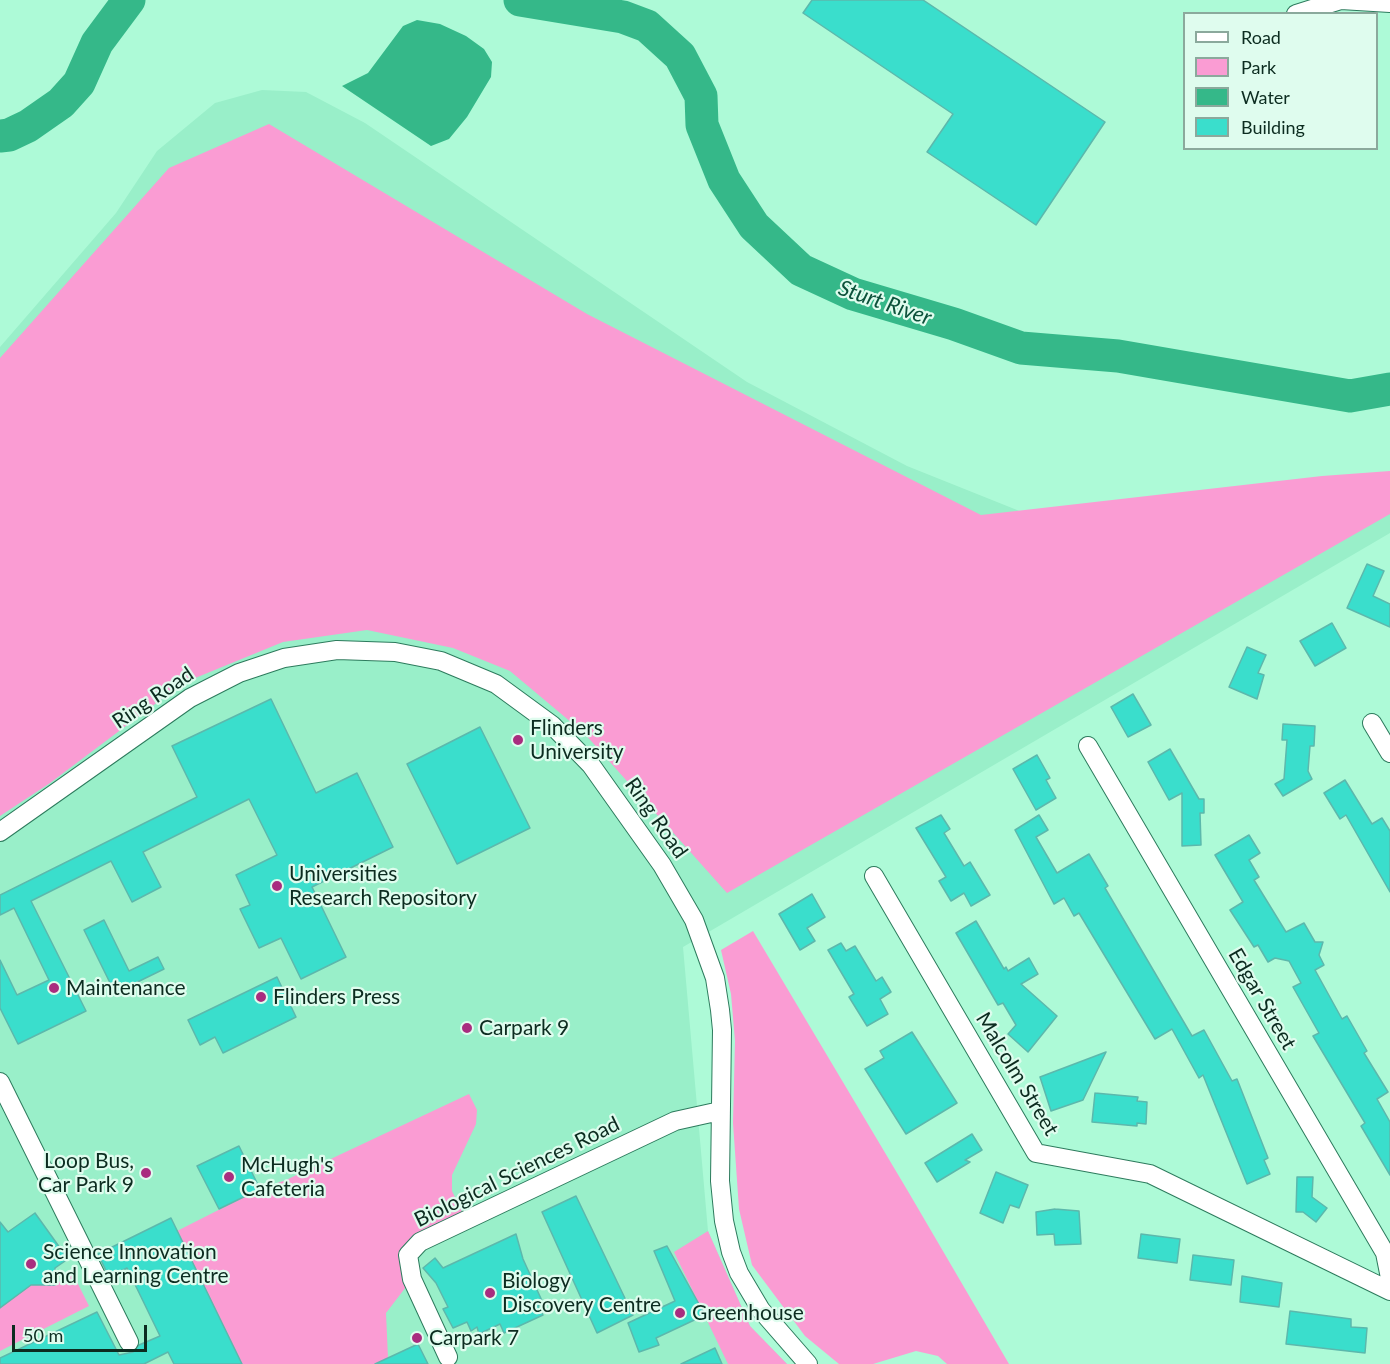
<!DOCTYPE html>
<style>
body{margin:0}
#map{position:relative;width:1390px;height:1364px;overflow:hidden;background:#adfad7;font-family:Lato,sans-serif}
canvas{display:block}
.legend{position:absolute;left:1183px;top:12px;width:195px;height:138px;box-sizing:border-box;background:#dffcee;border:2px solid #8ba99c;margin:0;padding:8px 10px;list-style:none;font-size:18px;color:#0c2c20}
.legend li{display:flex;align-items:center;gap:12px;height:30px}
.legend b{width:30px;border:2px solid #8ba99c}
.scale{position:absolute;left:12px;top:1325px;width:135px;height:27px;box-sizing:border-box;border:3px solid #0c2c20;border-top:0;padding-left:8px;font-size:18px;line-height:21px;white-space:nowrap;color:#0c2c20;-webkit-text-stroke:4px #dffcee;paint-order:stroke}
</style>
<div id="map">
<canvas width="1390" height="1364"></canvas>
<ul class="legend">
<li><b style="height:8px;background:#fff"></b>Road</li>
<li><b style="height:16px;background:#fa9cd3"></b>Park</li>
<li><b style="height:16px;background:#35b889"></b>Water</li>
<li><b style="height:16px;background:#3adecc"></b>Building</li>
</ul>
<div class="scale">50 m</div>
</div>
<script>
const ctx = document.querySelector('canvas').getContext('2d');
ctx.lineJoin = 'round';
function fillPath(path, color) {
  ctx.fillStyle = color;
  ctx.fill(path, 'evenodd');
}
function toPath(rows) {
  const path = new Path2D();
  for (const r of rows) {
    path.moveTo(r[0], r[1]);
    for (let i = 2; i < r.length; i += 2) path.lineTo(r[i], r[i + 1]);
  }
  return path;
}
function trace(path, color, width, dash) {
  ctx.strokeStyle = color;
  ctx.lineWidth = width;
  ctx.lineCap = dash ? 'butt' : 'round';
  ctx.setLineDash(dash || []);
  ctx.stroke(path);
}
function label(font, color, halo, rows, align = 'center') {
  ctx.font = font + ' Lato,sans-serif';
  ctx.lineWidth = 4.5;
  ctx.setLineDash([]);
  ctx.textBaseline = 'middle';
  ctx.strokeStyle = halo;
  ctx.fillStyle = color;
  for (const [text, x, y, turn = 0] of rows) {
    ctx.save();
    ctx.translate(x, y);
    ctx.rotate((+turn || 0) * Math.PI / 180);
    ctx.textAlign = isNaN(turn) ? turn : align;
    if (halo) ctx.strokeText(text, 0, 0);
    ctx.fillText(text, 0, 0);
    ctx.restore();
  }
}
const built = toPath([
 [262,90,306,92,365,123,747,382,907,466,1032,516,1390,475,1390,533,683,947,708,1231,750,1326,787,1364,0,1364,0,347,116,213,157,151,215,103]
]);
const green = toPath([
 [269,124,587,314,981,515,1322,476,1390,471,1390,514,727,893,584,733,510,671,453,648,367,630,283,642,183,683,50,783,0,816,0,358,169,168],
 [753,931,909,1193,1009,1364,947,1364,938,1356,916,1351,873,1364,839,1364,805,1336,752,1265,739,1209,733,1123,735,1041,731,994,721,950],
 [469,1094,477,1110,476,1124,452,1175,452,1191,466,1220,420,1242,412,1279,386,1313,388,1358,375,1364,242,1364,177,1231,260,1189,286,1180],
 [708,1231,750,1326,787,1364,728,1364,674,1252],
 [72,1272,89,1306,0,1351,0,1308,31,1285,55,1285]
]);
const water = toPath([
 [417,20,440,24,466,36,484,49,492,62,491,77,467,117,449,139,431,146,342,86,368,73,403,26]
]);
const river = toPath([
 [520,0,623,17,647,26,680,56,701,96,702,125,724,180,754,226,801,270,853,294,954,324,1021,348,1118,356,1350,396,1390,389],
 [0,136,9,135,28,126,61,103,79,83,97,43,129,0]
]);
const building = toPath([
 [812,0,923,0,1105,122,1036,225,927,152,953,114,803,13,812,0],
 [1367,564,1384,571,1373,596,1390,604,1390,627,1347,608,1367,564],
 [1332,623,1346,648,1315,666,1300,641,1332,623],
 [1247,647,1266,655,1258,673,1264,675,1257,699,1229,687,1247,647],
 [1133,694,1151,725,1128,737,1111,707,1133,694],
 [271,699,316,793,357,773,393,847,312,887,346,957,301,979,281,938,259,948,240,909,250,905,236,875,277,855,249,799,143,852,161,887,132,902,111,861,31,901,86,1011,18,1044,0,1008,0,960,17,995,49,980,14,908,0,915,0,895,197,797,172,746,271,699],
 [1283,724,1315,726,1314,746,1310,746,1308,771,1312,779,1283,796,1275,784,1284,779,1287,740,1282,740,1283,724],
 [480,727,530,828,457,864,407,764,480,727],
 [1170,749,1199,799,1204,799,1204,813,1200,813,1201,845,1182,846,1182,793,1169,800,1148,762,1170,749],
 [1037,755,1050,778,1046,780,1056,798,1036,810,1013,769,1037,755],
 [1345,780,1372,824,1382,818,1390,831,1390,892,1346,815,1340,819,1324,793,1345,780],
 [941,815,950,829,944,833,964,866,970,862,990,895,971,906,964,893,951,901,939,881,946,877,916,828,941,815],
 [1039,815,1048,830,1036,837,1057,873,1089,854,1108,886,1105,888,1192,1036,1204,1030,1232,1081,1237,1079,1268,1158,1264,1160,1270,1174,1247,1184,1203,1075,1199,1078,1172,1029,1155,1039,1079,913,1074,916,1064,898,1054,904,1015,830,1039,815],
 [1249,835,1260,853,1249,860,1259,877,1254,880,1286,932,1304,923,1315,942,1323,942,1319,955,1324,965,1315,970,1342,1019,1347,1016,1367,1051,1364,1053,1388,1092,1377,1099,1390,1122,1390,1175,1361,1126,1365,1123,1313,1036,1319,1033,1293,987,1301,983,1289,961,1275,958,1268,962,1258,945,1254,947,1230,910,1243,902,1215,855,1249,835],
 [812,894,825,917,807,928,815,941,800,950,779,914,812,894],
 [104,920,129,971,158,957,164,969,115,993,84,930,104,920],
 [976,921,1004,969,1006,967,1008,971,1029,958,1038,974,1021,984,1057,1016,1028,1052,1008,1034,1016,1025,1003,1003,998,1005,956,933,976,921],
 [841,943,846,951,855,946,876,981,882,977,891,992,880,999,888,1014,867,1026,849,997,854,994,828,950,841,943],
 [277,977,296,1017,223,1053,215,1037,200,1045,188,1020,277,977],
 [912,1032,957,1103,906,1134,865,1069,884,1058,880,1051,912,1032],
 [1106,1052,1083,1100,1051,1111,1040,1077,1106,1052],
 [1095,1093,1138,1097,1137,1101,1147,1102,1146,1124,1137,1123,1137,1126,1092,1122,1095,1093],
 [972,1134,982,1150,965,1160,970,1162,937,1182,925,1163,972,1134],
 [239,1146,260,1189,219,1209,197,1166,239,1146],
 [996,1172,1028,1185,1019,1208,1010,1205,1003,1223,980,1213,996,1172],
 [1297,1177,1313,1177,1312,1197,1327,1208,1316,1222,1303,1212,1296,1212,1297,1177],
 [576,1196,633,1315,597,1333,542,1212,576,1196],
 [1055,1209,1079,1211,1081,1244,1055,1245,1054,1234,1037,1235,1036,1212,1055,1209],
 [35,1213,68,1259,55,1268,55,1285,31,1285,0,1308,0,1222,8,1232,35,1213],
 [171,1218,242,1364,174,1364,168,1352,144,1364,0,1364,0,1358,97,1312,119,1355,133,1352,139,1345,160,1336,127,1268,109,1277,98,1254,171,1218],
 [516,1234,523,1259,543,1303,538,1306,543,1315,504,1333,500,1324,479,1334,477,1327,471,1331,467,1322,453,1328,443,1309,448,1307,436,1283,423,1268,435,1258,443,1268,516,1234],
 [1141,1234,1180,1239,1177,1263,1138,1258,1141,1234],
 [667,1246,705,1315,656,1338,659,1345,639,1352,628,1323,675,1301,654,1251,667,1246],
 [1193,1255,1234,1260,1231,1285,1190,1280,1193,1255],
 [1242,1276,1282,1283,1279,1307,1240,1302,1242,1276],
 [1290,1311,1351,1319,1351,1327,1367,1328,1365,1353,1286,1344,1290,1311],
 [418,1344,428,1364,375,1364,418,1344],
 [715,1348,722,1364,681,1364,715,1348]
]);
const minor = toPath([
 [1296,14,1341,0,1390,3],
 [1372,723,1390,753],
 [1088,746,1385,1253,1390,1278],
 [0,832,190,698,239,673,284,658,337,650,395,652,441,661,496,684,552,725,591,765,662,865,694,920,715,978,720,1010,722,1030,720,1181,724,1221,731,1252,739,1273,761,1310,808,1364],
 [874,876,1036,1153,1150,1174,1390,1291],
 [0,1082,129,1342],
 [448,1357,412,1279,408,1255,420,1242,675,1121,720,1111]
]);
const markers = [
 [518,740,6,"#a92d7f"],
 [277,886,6,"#a92d7f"],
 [54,988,6,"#a92d7f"],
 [261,997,6,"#a92d7f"],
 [467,1028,6,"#a92d7f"],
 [146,1173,6,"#a92d7f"],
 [229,1177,6,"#a92d7f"],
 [31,1264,6,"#a92d7f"],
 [490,1293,6,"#a92d7f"],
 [680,1313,6,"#a92d7f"],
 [417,1338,6,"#a92d7f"]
];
const streetNames = [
 ["Ring Road",153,698,-34],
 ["Ring Road",656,818,55],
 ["Edgar Street",1262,999,60],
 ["Malcolm Street",1017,1074,59],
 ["Biological Sciences Road",517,1172,-26]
];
const poiNames = [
 ["Flinders",530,728],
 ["University",530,752],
 ["Universities",289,874],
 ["Research Repository",289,898],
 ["Maintenance",66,988],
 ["Flinders Press",273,997],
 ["Carpark 9",479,1028],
 ["Loop Bus,",134,1161,"right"],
 ["Car Park 9",134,1185,"right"],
 ["McHugh's",241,1165],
 ["Cafeteria",241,1189],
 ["Science Innovation",43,1252],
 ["and Learning Centre",43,1276],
 ["Biology",502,1281],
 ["Discovery Centre",502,1305],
 ["Greenhouse",692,1313],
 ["Carpark 7",429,1338]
];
const waterNames = [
 ["Sturt River",885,303,19]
];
fillPath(built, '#99efc9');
fillPath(green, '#fa9cd3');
fillPath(water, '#35b889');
trace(river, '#35b889', 33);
fillPath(building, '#3adecc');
trace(building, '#5cb8ac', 1.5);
trace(minor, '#2d7b5d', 20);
trace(minor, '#fff', 18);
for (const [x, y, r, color] of markers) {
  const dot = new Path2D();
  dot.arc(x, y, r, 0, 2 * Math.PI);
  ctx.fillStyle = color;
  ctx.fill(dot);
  trace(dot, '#dffcee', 2);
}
label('21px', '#0c2c20', '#dffcee', streetNames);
label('21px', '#0c2c20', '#dffcee', poiNames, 'left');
label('italic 22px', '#0c523b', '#dffcee', waterNames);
</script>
